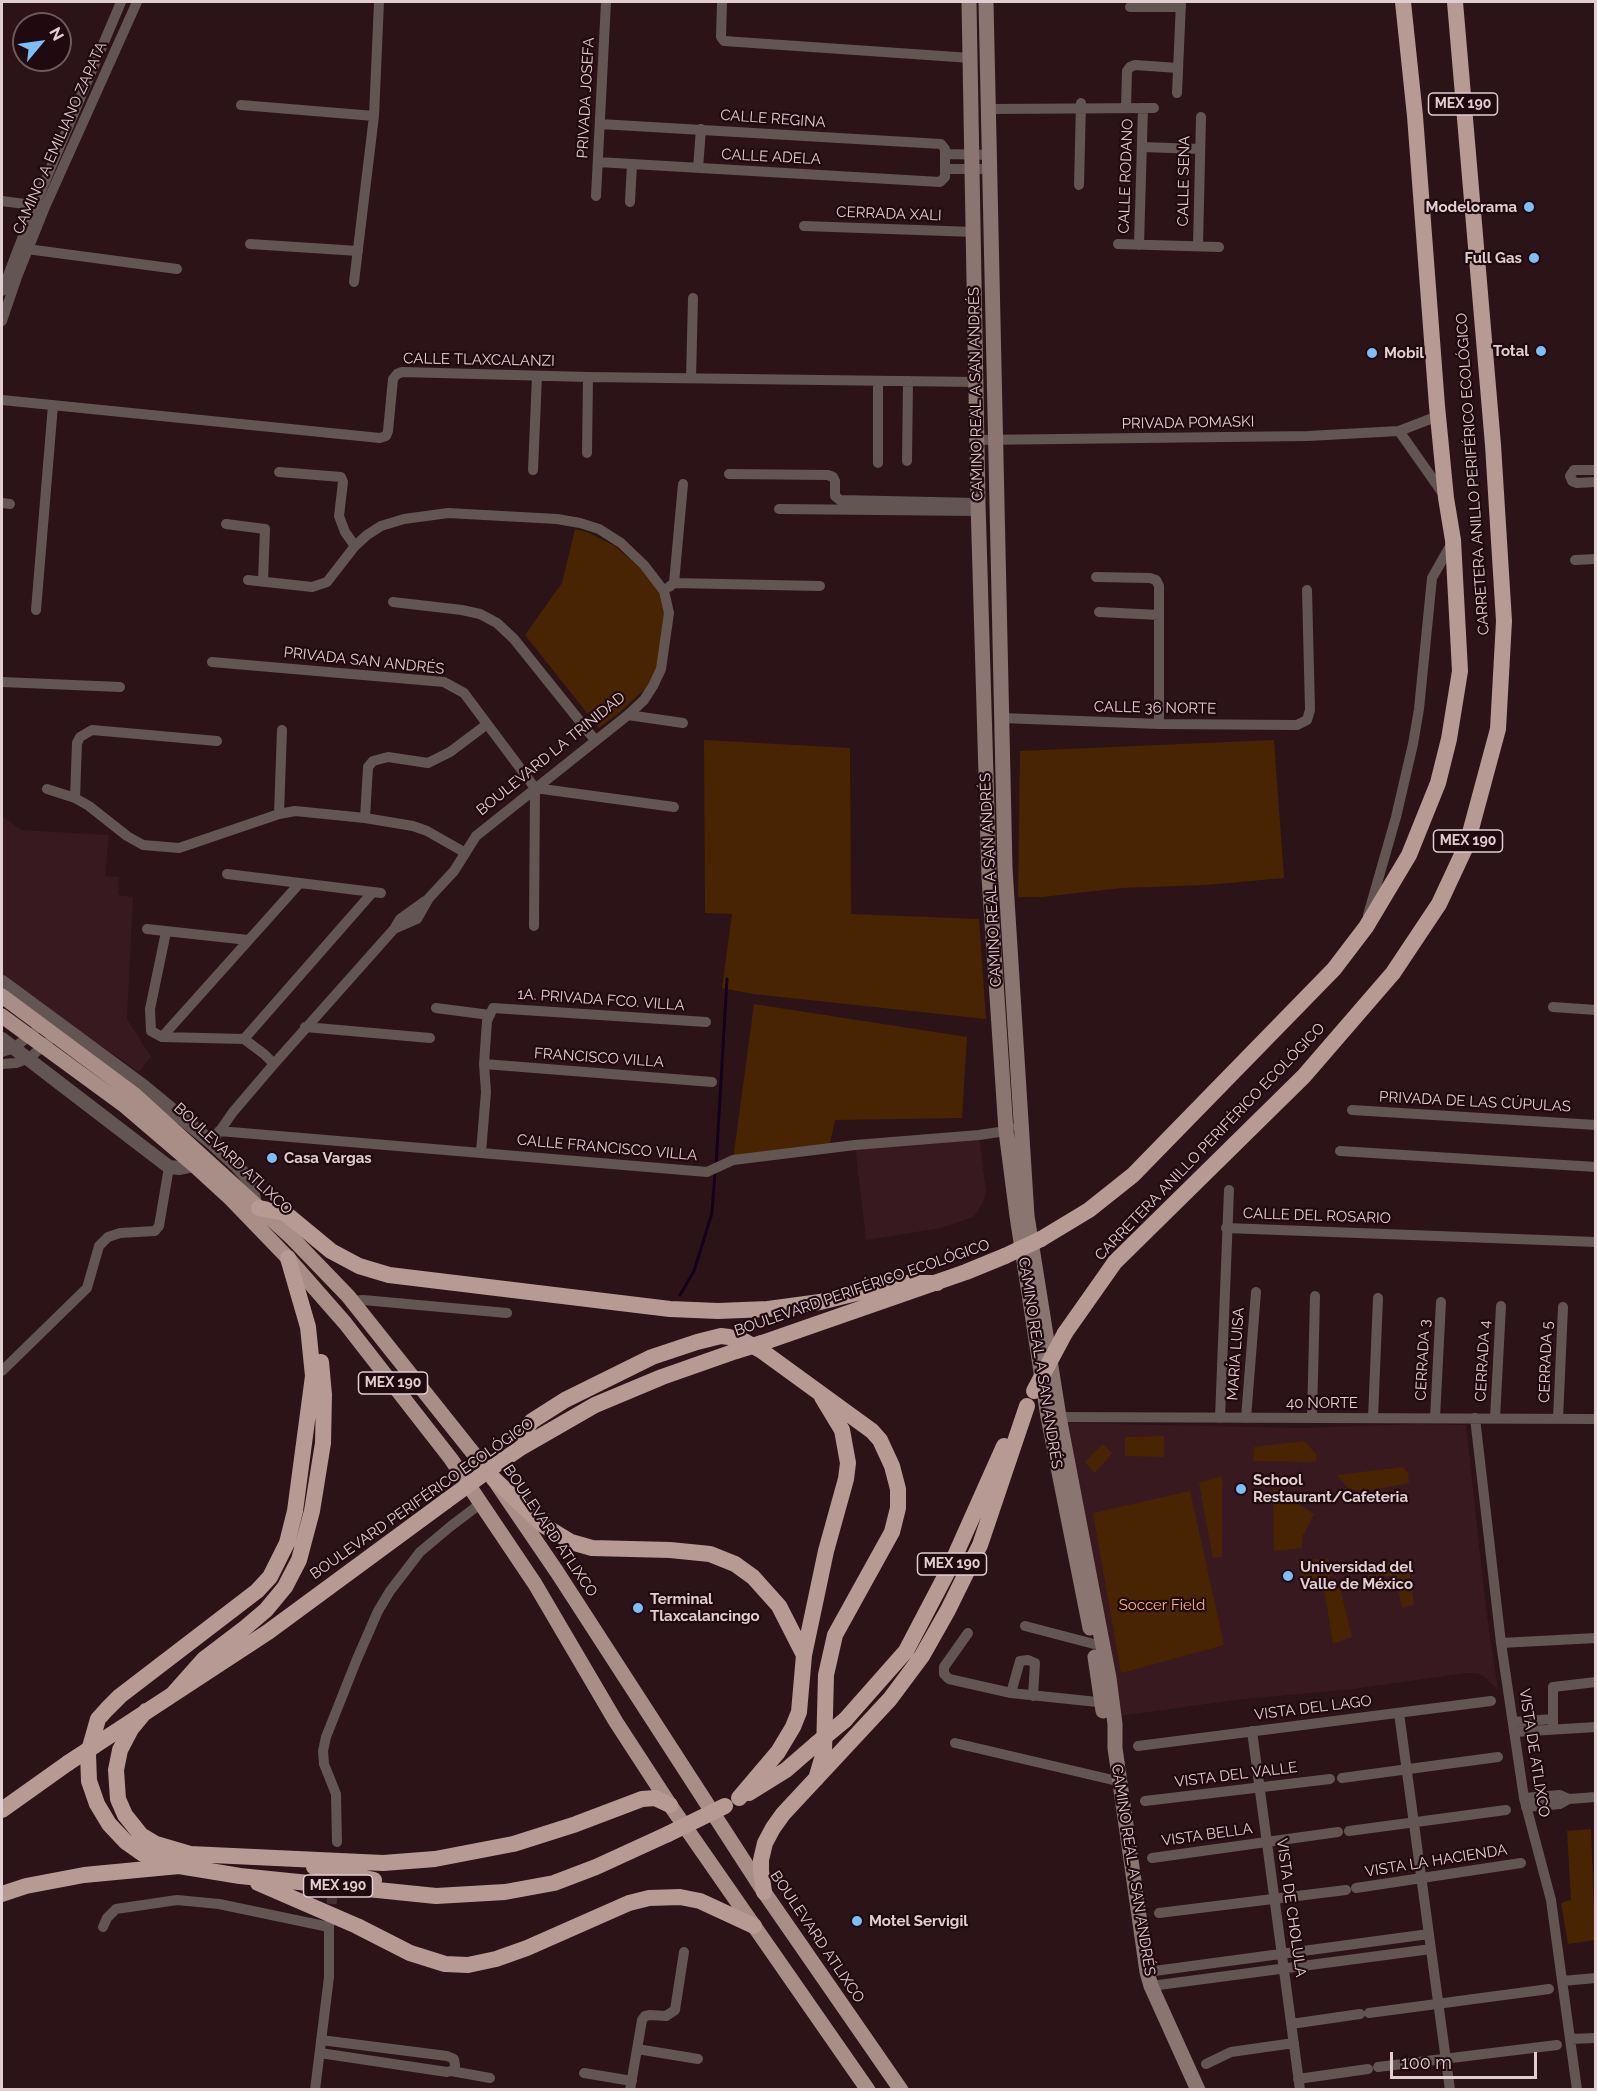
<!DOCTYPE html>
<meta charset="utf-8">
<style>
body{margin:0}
#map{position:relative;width:1597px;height:2091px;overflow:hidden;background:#2b1318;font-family:Raleway,sans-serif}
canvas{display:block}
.frame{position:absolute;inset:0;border:3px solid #e0ced1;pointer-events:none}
.north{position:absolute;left:12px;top:12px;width:60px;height:60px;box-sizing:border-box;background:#210a0f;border:2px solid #6d585d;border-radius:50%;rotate:61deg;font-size:16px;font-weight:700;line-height:24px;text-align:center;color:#e0ced1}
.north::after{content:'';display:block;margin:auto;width:21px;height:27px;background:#7bbef8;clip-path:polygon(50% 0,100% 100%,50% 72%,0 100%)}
.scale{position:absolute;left:1390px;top:2052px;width:147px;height:27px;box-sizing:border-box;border:3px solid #e0ced1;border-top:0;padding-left:8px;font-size:18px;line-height:21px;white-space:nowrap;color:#e0ced1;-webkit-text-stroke:4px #210a0f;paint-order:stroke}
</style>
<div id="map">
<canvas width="1597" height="2091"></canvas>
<div class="frame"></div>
<div class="north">N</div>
<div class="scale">100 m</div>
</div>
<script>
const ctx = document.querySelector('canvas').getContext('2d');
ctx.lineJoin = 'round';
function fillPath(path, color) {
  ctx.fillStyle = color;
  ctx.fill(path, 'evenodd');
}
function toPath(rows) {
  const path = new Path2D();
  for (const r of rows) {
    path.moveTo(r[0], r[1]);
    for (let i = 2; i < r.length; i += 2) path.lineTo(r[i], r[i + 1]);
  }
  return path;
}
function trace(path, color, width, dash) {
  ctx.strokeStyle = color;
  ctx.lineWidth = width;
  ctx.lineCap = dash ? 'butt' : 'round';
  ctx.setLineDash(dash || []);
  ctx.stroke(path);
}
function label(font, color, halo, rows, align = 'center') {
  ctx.font = font + ' Raleway,sans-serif';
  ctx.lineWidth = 4.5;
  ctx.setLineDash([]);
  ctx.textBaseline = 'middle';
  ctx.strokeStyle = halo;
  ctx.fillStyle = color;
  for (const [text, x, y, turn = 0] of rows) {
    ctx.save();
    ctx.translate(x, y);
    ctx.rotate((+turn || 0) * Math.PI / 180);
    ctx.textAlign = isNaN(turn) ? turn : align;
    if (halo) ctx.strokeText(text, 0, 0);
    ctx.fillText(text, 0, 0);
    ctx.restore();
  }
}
const built = toPath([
 [2,816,22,830,109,835,105,876,119,877,118,895,133,897,127,1019,151,1057,139,1072,68,1023,2,973],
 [979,1135,986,1192,982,1204,974,1217,941,1228,866,1240,855,1145],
 [1066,1423,1301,1428,1419,1424,1466,1425,1486,1608,1498,1690,1485,1677,1477,1673,1466,1673,1353,1689,1235,1700,1120,1716]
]);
const green = toPath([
 [575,529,587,532,615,546,641,569,663,596,666,609,658,667,647,687,620,712,599,728,525,635,562,583],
 [704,740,850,748,851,914,979,919,986,1019,753,994,722,988,732,914,705,913],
 [1274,740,1284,878,1206,885,1121,888,1042,897,1018,897,1020,751],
 [754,1004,967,1037,962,1118,835,1120,829,1148,733,1160],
 [1164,1436,1164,1457,1125,1456,1125,1437],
 [1304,1441,1316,1454,1316,1462,1253,1461,1254,1447],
 [1103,1444,1112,1453,1095,1473,1085,1462],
 [1403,1467,1408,1473,1409,1483,1362,1492,1348,1488,1337,1475],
 [1222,1476,1222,1557,1213,1558,1199,1483],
 [1273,1488,1314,1514,1303,1535,1302,1548,1274,1551],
 [1190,1491,1224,1645,1121,1673,1093,1513],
 [1328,1558,1334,1574,1304,1592,1297,1561],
 [1408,1562,1414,1605,1402,1608,1395,1576,1368,1576,1368,1563],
 [1339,1584,1352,1637,1333,1644,1324,1588],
 [1591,1829,1595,1940,1568,1944,1561,1903,1571,1900,1567,1831]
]);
const stream = toPath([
 [716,1166,727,979],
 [680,1295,694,1271,712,1213,715,1172]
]);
const minorTunnel = toPath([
 [330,1919,334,1881]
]);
const minor = toPath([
 [722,2,721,37,724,41,971,58],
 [1130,7,1181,7],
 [1177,93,1181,2],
 [241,105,374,116],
 [1126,108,1127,71,1130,67,1135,65,1178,68],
 [989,109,1154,108],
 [1142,147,1200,149],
 [945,154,990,155],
 [598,162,940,182,945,177,945,149,941,144,600,124],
 [698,168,701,129],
 [945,169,990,169],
 [1079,185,1081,103],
 [596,196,606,2],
 [2,201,40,206],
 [630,202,632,164],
 [804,226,974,232],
 [250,244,358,251],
 [1118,244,1219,247],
 [1139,245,1143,108],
 [1198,246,1201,117],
 [27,249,177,269],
 [354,282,374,116,379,2],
 [2,291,35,205,121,2],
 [2,321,17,277,45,207,137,2],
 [691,378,693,298],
 [878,381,878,463],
 [2,400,380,438,386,436,388,431,393,379,397,374,402,372,588,377,976,382],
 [1399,431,1444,495],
 [978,440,1308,436,1399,431,1438,416],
 [587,453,588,377],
 [907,461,908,381],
 [533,470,537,376],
 [1596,470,1574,470,1570,476,1572,481,1577,483,1596,482],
 [279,472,341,477,343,482,339,516,345,532,355,546],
 [729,474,828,475,833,477,835,481,835,496,840,500,978,503],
 [2,503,10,504],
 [779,509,978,511],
 [226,524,265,529,263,581],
 [1575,560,1596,559],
 [1096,577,1150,578,1156,580,1159,586,1159,724],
 [248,580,312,587,327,582,355,546,367,535,381,526,404,519,448,513,557,519,580,523,599,529,621,543,644,565,664,591,669,613,661,669,653,686,644,700,628,715,476,836,454,871,429,898,417,919,394,929],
 [674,583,820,586],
 [669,587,674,583,683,484],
 [393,602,462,610,480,614,497,623,514,639,595,740],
 [36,610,53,405],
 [1099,612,1159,615],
 [212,662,444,682,464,693,535,788],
 [2,682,120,687],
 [628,715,683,723],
 [1002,718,1159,724,1297,725,1307,720,1310,710,1307,590],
 [535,788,674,807],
 [47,789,75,798,89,806,127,836,143,845,179,848,279,814,295,811,365,818,413,826,427,831,464,852],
 [75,798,77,743,80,737,92,730,217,741],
 [279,814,282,730],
 [365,818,368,767,373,761,388,757,428,763,450,752,486,725],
 [227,874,381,893],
 [1368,915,1396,817,1413,744,1419,709,1432,578,1453,541],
 [534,926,535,788],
 [147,929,248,940],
 [166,932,150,1009,151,1031,162,1037,244,1039,264,1054,274,1064],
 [1553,1007,1596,1010],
 [436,1008,490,1015],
 [305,1027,430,1038],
 [162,1037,299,884],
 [244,1039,372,893],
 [2,1052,14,1048,34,1032],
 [2,1064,16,1063,29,1058,48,1042],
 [484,1064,712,1082],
 [1352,1110,1596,1125],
 [219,1131,707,1172,733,1160,855,1145,979,1135,1006,1131,1010,1127],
 [217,1135,233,1112,274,1064,394,929,400,919,425,901],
 [1340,1151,1596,1167],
 [481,1152,486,1092,484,1064,487,1021,493,1008,706,1022],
 [1226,1228,1596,1242],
 [352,1301,363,1300,507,1313],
 [2,1371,87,1288,99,1246,108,1237,120,1233,155,1231,159,1226,169,1167],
 [1053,1417,1596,1419],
 [1220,1418,1229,1190],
 [1246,1418,1256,1292],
 [1312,1418,1315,1296],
 [1373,1418,1378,1298],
 [1435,1418,1441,1302],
 [1475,1418,1501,1643,1524,1798,1551,1900,1577,2090],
 [1495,1418,1501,1306],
 [1558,1419,1563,1307],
 [1025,1626,1094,1644],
 [968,1633,944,1667,944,1674,949,1679,1011,1693,1107,1703],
 [1501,1643,1596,1638],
 [1011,1693,1020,1661,1028,1660,1035,1663,1033,1696],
 [1399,1713,1450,2090],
 [1513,1722,1553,1719],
 [1553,1729,1553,1687,1596,1682],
 [1252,1731,1300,2090],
 [1514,1732,1596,1727],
 [955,1743,1113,1780,1120,1783],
 [1138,1746,1491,1701],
 [1342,1778,1498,1757],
 [1524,1798,1560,1795,1569,1799],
 [1145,1801,1330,1779],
 [1526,1807,1560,1804,1569,1799,1596,1797],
 [1349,1831,1506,1810],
 [337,1842,336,1794,324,1764,323,1751,326,1737,357,1659,378,1611,390,1591,420,1552,451,1526,480,1504],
 [1152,1858,1338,1832],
 [1356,1888,1521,1863],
 [1159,1913,1346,1890],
 [103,1927,107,1918,116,1909,177,1900,219,1904,329,1927],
 [1147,1972,1429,1934],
 [1562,1981,1596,1978],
 [1151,1986,1431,1949],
 [1369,2013,1549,1989],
 [1291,2024,1360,2014],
 [1570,2039,1596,2038],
 [637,2049,698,2059],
 [320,2053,447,2072,454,2070,455,2065,454,2059,447,2056,321,2040],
 [1206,2064,1231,2052,1294,2043],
 [1378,2067,1557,2045],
 [451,2071,490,2078],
 [584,2073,632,2081],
 [1298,2079,1368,2069],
 [315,2090,329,1977,329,1927,330,1921],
 [630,2090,642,2020,645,2016,650,2015,666,2016,675,2010,684,1952]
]);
const tertiary = toPath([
 [2,982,143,1086,211,1142,236,1165,250,1181,255,1204],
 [2,1039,169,1167,180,1168,194,1165,199,1159]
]);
const secondary = toPath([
 [969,2,978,503,989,877,1006,1131,1017,1216,1048,1417,1090,1628],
 [986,2,1005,868,1027,1216,1059,1417,1109,1678,1115,1724,1115,1748,1147,1972,1151,1986,1198,2090],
 [1095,1657,1103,1711]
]);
const primary = toPath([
 [2,996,135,1095,292,1238,348,1296,493,1478,557,1572,764,1892,901,2090],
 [2,1016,125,1106,194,1165,231,1199,288,1258,345,1323,451,1459,535,1584,616,1722,670,1805,868,2090]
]);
const trunk = toPath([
 [259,1208,285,1213,331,1251,359,1266,389,1275,670,1309,718,1311,768,1309,820,1302,897,1283,937,1283],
 [1041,1239,1089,1210,1133,1175,1334,969,1366,927,1409,855,1438,783,1449,739,1460,671,1453,540,1446,498,1437,406,1415,116,1403,2],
 [1065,1333,1115,1262,1304,1076,1393,973,1439,904,1467,844,1498,729,1504,621,1493,445,1455,2],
 [762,1343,966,1272,1005,1256],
 [522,1447,528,1426,532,1421,565,1400,652,1357,697,1342,721,1336,729,1337,744,1341,762,1351,872,1431,880,1440,892,1466,898,1489,898,1508,892,1532,835,1635,826,1675,824,1752,816,1779],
 [490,1469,522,1447,595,1405,662,1377,736,1351],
 [493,1478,543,1525,571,1542,592,1548,670,1550,710,1554,735,1564,753,1577,779,1606,804,1655,799,1712,793,1727,778,1752,739,1798],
 [804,1655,826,1551,846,1479,848,1463,842,1430,822,1397],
 [172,1695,204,1659,246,1627,266,1610,285,1587,299,1560,312,1511,323,1443,324,1395,321,1362],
 [146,1711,131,1729,120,1750,116,1770,118,1799,125,1815,141,1835,156,1844,190,1854,383,1863,435,1859,513,1844,576,1824,642,1799,655,1798,670,1805],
 [845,1720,906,1651,950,1567,1004,1446],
 [94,1746,268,1632,446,1501],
 [749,1793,786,1770,816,1744],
 [2,1810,68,1763],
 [179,1866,143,1854,126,1842,109,1824,97,1804,89,1781,88,1754,98,1719,107,1709,120,1696,257,1591,270,1577,287,1543,295,1511,313,1376,308,1327,288,1258],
 [314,1867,374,1880],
 [258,1883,357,1926,410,1953,445,1964,468,1965,496,1959,527,1948,629,1903,649,1898,680,1897,700,1901,754,1926],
 [764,1892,761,1871,761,1860,765,1843,773,1828,783,1814,890,1699,922,1656,948,1610,980,1545,1027,1406],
 [2,1894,26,1886,84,1875,179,1866,240,1876,436,1896,505,1892,554,1883,596,1867,668,1834]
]);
const trunkBridge = toPath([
 [1005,1256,1041,1239],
 [736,1351,762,1343],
 [1034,1391,1065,1333],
 [446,1501,490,1469],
 [816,1744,845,1720],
 [68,1763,94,1746],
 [668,1834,725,1806]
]);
const markers = [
 [1529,207,6,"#7bbef8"],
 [1534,258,6,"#7bbef8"],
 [1541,351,6,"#7bbef8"],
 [1372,353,6,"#7bbef8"],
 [272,1158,6,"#7bbef8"],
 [1241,1489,6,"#7bbef8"],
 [1288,1576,6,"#7bbef8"],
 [638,1608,6,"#7bbef8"],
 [857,1921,6,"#7bbef8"]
];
const shields = [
 [1463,104,69],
 [1468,841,69],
 [393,1383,69],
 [952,1564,69],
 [338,1886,69]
];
const shieldNames = [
 ["MEX 190",1463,104],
 ["MEX 190",1468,841],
 ["MEX 190",393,1383],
 ["MEX 190",952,1564],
 ["MEX 190",338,1886]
];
const streetNames = [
 ["PRIVADA JOSEFA",586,98,-87],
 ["CALLE REGINA",773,119,4],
 ["CAMINO A EMILIANO ZAPATA",60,138,-66],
 ["CALLE ADELA",771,157,3],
 ["CALLE RODANO",1126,176,-88],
 ["CALLE SENA",1184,181,-89],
 ["CERRADA XALI",889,214,2],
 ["CALLE TLAXCALANZI",479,360,1],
 ["CAMINO REAL A SAN ANDRÉS",976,394,-91],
 ["PRIVADA POMASKI",1188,423,-1],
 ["CARRETERA ANILLO PERIFÉRICO ECOLÓGICO",1473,474,-94],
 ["PRIVADA SAN ANDRÉS",364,661,6],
 ["CALLE 36 NORTE",1155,708,1],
 ["BOULEVARD LA TRINIDAD",551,754,-39],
 ["CAMINO REAL A SAN ANDRÉS",991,880,-93],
 ["1A. PRIVADA FCO. VILLA",601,1000,4],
 ["FRANCISCO VILLA",599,1058,4],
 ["PRIVADA DE LAS CÚPULAS",1475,1102,3],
 ["CARRETERA ANILLO PERIFÉRICO ECOLÓGICO",1210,1142,-46],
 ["CALLE FRANCISCO VILLA",607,1148,5],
 ["BOULEVARD ATLIXCO",233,1159,43],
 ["CALLE DEL ROSARIO",1317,1216,2],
 ["BOULEVARD PERIFÉRICO ECOLÓGICO",862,1288,-19],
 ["MARÍA LUISA",1236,1354,-86],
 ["CERRADA 3",1423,1360,-87],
 ["CERRADA 4",1483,1361,-87],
 ["CERRADA 5",1546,1362,-88],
 ["CAMINO REAL A SAN ANDRÉS",1040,1363,81],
 ["40 NORTE",1322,1403],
 ["BOULEVARD PERIFÉRICO ECOLÓGICO",422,1499,-35],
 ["BOULEVARD ATLIXCO",550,1531,56],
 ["VISTA DEL LAGO",1313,1708,-7],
 ["VISTA DE ATLIXCO",1534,1753,81],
 ["VISTA DEL VALLE",1236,1775,-7],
 ["VISTA BELLA",1207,1835,-8],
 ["VISTA LA HACIENDA",1436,1861,-9],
 ["CAMINO REAL A SAN ANDRÉS",1133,1870,81],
 ["VISTA DE CHOLULA",1291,1908,82],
 ["BOULEVARD ATLIXCO",817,1937,56]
];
const poiNames = [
 ["Modelorama",1517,207,"right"],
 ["Full Gas",1522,258,"right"],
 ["Total",1529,351,"right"],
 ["Mobil",1384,353],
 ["Casa Vargas",284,1158],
 ["School",1253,1480],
 ["Restaurant/Cafeteria",1253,1497],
 ["Universidad del",1300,1567],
 ["Valle de México",1300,1584],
 ["Terminal",650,1599],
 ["Tlaxcalancingo",650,1616],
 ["Motel Servigil",869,1921]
];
const parkNames = [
 ["Soccer Field",1162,1605]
];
fillPath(built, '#38191f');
fillPath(green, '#492403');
trace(stream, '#14001b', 3);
trace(minorTunnel, '#462f34', 10, [10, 5]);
trace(minor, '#625552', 10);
trace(tertiary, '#625552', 14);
trace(secondary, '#8a7570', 15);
trace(primary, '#a98e88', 15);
trace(trunk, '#b79a93', 16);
trace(trunkBridge, '#b79a93', 16);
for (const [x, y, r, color] of markers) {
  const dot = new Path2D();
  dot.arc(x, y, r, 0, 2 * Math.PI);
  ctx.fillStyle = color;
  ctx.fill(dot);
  trace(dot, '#210a0f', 2);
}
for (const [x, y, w] of shields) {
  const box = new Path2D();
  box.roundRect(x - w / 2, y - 11, w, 22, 4.5);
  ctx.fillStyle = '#210a0f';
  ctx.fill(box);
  trace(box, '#e0ced1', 1.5);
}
label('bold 14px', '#e0ced1', null, shieldNames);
label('15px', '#e0ced1', '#210a0f', streetNames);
label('bold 15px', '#e0ced1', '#210a0f', poiNames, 'left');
label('15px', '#f7b280', '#210a0f', parkNames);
</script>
